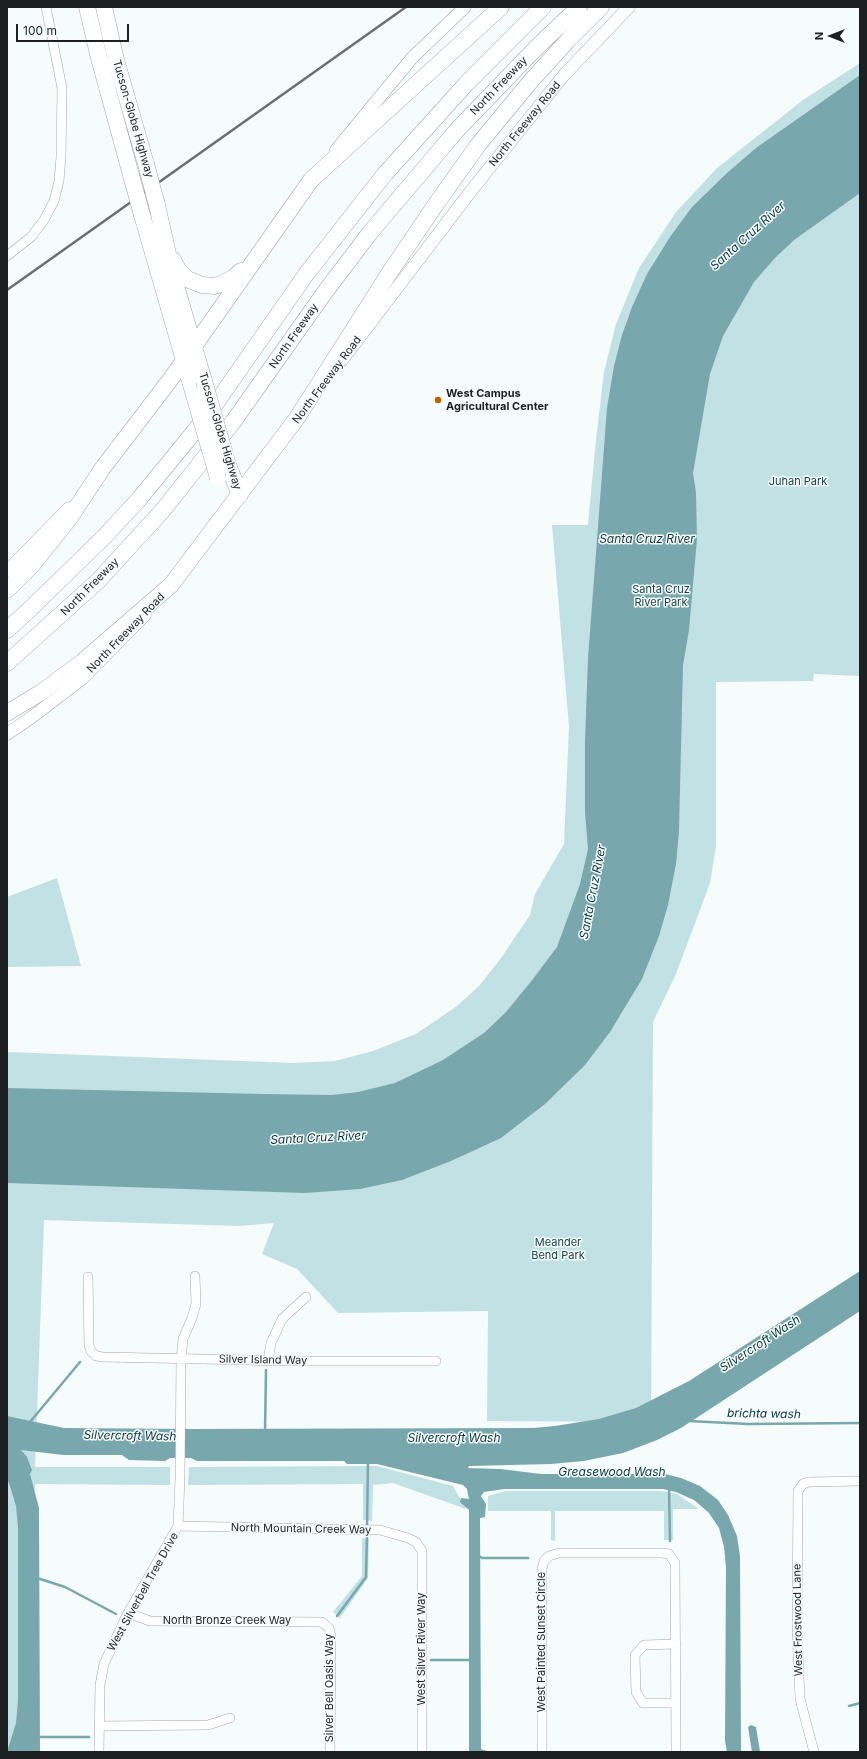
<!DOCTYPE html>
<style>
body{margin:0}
#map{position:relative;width:867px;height:1759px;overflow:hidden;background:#f6fbfc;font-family:Inter,sans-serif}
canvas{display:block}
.frame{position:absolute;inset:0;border:8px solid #1e1f20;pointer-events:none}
.north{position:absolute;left:811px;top:16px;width:40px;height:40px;-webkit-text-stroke:3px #f6fbfc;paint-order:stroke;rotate:270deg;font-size:11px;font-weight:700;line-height:16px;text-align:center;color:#1e1f20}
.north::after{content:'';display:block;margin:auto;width:14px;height:18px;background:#1e1f20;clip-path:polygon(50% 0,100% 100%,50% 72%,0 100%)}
.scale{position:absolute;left:16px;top:24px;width:113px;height:18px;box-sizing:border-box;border:2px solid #1e1f20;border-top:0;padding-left:5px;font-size:12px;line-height:14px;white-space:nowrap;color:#1e1f20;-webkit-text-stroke:3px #f6fbfc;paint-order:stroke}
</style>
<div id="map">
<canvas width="867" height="1759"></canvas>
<div class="frame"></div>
<div class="north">N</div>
<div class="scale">100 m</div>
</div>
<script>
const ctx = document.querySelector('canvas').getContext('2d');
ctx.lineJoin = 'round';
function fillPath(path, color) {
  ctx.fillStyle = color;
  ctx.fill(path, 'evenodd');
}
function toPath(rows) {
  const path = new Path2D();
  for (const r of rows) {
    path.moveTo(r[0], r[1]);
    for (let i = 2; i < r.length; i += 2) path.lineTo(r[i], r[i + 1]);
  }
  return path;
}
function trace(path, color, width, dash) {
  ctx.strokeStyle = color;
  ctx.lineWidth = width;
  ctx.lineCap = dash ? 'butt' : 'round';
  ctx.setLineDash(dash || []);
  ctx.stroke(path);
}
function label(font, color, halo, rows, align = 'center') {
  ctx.font = font + ' Inter,sans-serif';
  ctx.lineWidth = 3;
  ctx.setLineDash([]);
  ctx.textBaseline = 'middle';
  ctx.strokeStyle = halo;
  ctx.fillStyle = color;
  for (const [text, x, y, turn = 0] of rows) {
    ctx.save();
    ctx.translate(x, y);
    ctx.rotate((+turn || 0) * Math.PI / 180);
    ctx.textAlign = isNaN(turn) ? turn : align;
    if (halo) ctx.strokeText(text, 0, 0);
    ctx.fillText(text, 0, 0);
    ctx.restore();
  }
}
const green = toPath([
 [860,63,860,676,814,674,813,681,716,682,716,846,710,883,676,974,653,1022,651,1422,487,1421,488,1311,338,1313,297,1269,262,1254,274,1223,239,1226,44,1220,35,1467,170,1467,170,1485,35,1484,29,1752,7,1752,7,1052,294,1063,335,1061,373,1051,416,1034,457,1006,479,986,501,958,530,915,535,894,564,844,569,727,552,525,588,525,596,440,604,372,616,324,639,268,676,212,717,168,803,100],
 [57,878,81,966,7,967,7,897],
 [377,1466,453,1486,466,1509,393,1483,373,1485,372,1521,363,1520,363,1484,188,1485,189,1467],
 [505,1491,661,1491,677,1494,699,1509,673,1509,673,1540,664,1540,664,1511,555,1511,555,1541,551,1540,551,1511,488,1511,488,1496],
 [362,1538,369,1539,368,1578,340,1618,333,1612,362,1576]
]);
const water = toPath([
 [860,75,860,193,794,240,775,258,754,282,723,336,710,374,693,473,696,493,697,539,689,630,683,665,679,831,676,864,668,905,659,936,642,979,610,1032,585,1065,545,1104,501,1138,451,1161,402,1180,360,1189,305,1193,7,1183,7,1088,262,1094,332,1095,358,1092,395,1083,443,1060,484,1033,506,1012,533,979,557,947,580,884,588,849,585,813,585,742,588,658,607,408,614,366,622,335,632,307,647,274,670,237,692,207,727,173,756,148],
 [860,1271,860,1311,681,1428,657,1440,623,1453,584,1461,551,1464,469,1466,468,1468,500,1469,541,1474,665,1474,681,1478,700,1486,718,1500,728,1515,737,1536,740,1556,741,1752,727,1752,725,1741,726,1567,724,1547,719,1528,709,1513,694,1500,676,1492,663,1489,504,1489,484,1492,481,1496,486,1504,485,1517,480,1518,481,1752,469,1752,469,1510,460,1502,461,1498,469,1499,467,1489,463,1485,377,1464,347,1464,344,1461,197,1461,191,1458,170,1458,165,1461,129,1460,122,1455,63,1455,21,1450,27,1457,32,1470,30,1474,39,1508,40,1752,7,1752,16,1723,18,1700,18,1527,16,1506,9,1483,7,1480,7,1416,64,1428,191,1429,533,1428,555,1426,599,1419,636,1408,689,1381],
 [751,1725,756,1727,760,1752,752,1752,748,1727]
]);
const stream = toPath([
 [689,1421,748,1424,860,1423],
 [30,1422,80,1362],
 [265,1432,266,1370],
 [669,1487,670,1541],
 [367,1528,368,1461],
 [479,1556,482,1558,528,1558],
 [37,1578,65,1587,116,1614],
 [337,1616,366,1577,367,1533],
 [431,1660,471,1660],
 [849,1706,860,1703],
 [37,1737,89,1737],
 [479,1750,486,1752]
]);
const street = toPath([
 [7,256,31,237,44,220,54,201,59,181,61,157,62,88,46,7],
 [88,1277,89,1345,91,1351,96,1356,103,1357,250,1360,268,1361,436,1361],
 [268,1361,271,1343,282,1319,306,1297],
 [178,1526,380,1530,408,1538,416,1542,422,1551,422,1752],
 [128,1613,150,1621,322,1622,329,1628,331,1636,330,1752],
 [675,1703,643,1703,636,1692,635,1655,644,1645,676,1644],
 [99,1726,208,1725,230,1718],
 [99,1752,100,1685,104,1664,128,1613,178,1526,180,1478,181,1359,183,1339,192,1318,196,1304,195,1276],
 [542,1752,542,1569,544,1561,549,1556,559,1553,662,1553,669,1554,675,1563,676,1752],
 [814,1752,800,1699,797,1631,798,1491,803,1484,808,1482,860,1481]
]);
const secondary = toPath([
 [336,150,412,58,465,7],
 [342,360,471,191,564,75,629,7],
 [7,571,69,508],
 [7,734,32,717,83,678,145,615]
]);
const highway = toPath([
 [87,7,99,58,131,175],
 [104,7,116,60,146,164],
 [157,205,173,276,204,381],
 [142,215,194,395],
 [173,260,179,271,187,279,202,285,214,286,221,284,233,278,241,271],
 [228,465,240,495],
 [7,590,33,564,69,519,102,469,173,376,311,180,501,7],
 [7,630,29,610,104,537,140,498,207,416,307,273,384,175,466,84,543,7],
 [7,663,99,580,163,510,233,422,325,292,369,234,457,130,537,47,579,7],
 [7,713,40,693,81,663,171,585,297,418,390,272,434,207,478,145,530,82,569,39,601,7]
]);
const rail = toPath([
 [7,290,406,7]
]);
const highwayBridge = toPath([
 [146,164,157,205],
 [131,175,142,215],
 [204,381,228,465],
 [194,395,218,478]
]);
const markers = [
 [438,400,4,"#bd6600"]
];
const streetNames = [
 ["North Freeway",499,86,-46],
 ["Tucson-Globe Highway",133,119,74],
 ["North Freeway Road",525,124,-51],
 ["North Freeway",294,336,-55],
 ["North Freeway Road",327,380,-53],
 ["Tucson-Globe Highway",220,431,73],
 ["North Freeway",90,587,-45],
 ["North Freeway Road",126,633,-46],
 ["Silver Island Way",263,1360,1],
 ["North Mountain Creek Way",301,1529,1],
 ["West Silverbell Tree Drive",143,1592,-61],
 ["West Frostwood Lane",798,1620,-91],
 ["North Bronze Creek Way",227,1621],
 ["West Painted Sunset Circle",542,1642,-90],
 ["West Silver River Way",422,1649,-90],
 ["Silver Bell Oasis Way",330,1688,-90]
];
const poiNames = [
 ["West Campus",446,394],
 ["Agricultural Center",446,407]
];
const parkNames = [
 ["Juhan Park",798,482],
 ["Santa Cruz",661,590],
 ["River Park",661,603],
 ["Meander",558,1243],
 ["Bend Park",558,1256]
];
const waterNames = [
 ["Santa Cruz River",748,236,-42],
 ["Santa Cruz River",647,539],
 ["Santa Cruz River",593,892,-79],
 ["Santa Cruz River",318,1138,-3],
 ["Silvercroft Wash",760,1344,-33],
 ["brichta wash",764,1414,1],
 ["Silvercroft Wash",130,1436,1],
 ["Silvercroft Wash",454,1438],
 ["Greasewood Wash",612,1472]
];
fillPath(green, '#c2e1e5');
fillPath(water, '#78a7ad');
trace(stream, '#78a7ad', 2.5);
trace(street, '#a3a8a9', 10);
trace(secondary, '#a3a8a9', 13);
trace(highway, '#a3a8a9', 17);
trace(street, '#fff', 9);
trace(secondary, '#fff', 12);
trace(highway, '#fff', 16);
trace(rail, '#6c6e6f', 2.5);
trace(highwayBridge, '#a3a8a9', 17, []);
trace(highwayBridge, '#fff', 16);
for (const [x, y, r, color] of markers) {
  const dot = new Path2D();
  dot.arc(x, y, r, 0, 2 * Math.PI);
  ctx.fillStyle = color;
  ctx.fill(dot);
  trace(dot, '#f6fbfc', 1.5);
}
label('11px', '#1e1f20', '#f6fbfc', streetNames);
label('bold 11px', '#1e1f20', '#f6fbfc', poiNames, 'left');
label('11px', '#18444a', '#f6fbfc', parkNames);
label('italic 12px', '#09383d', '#f6fbfc', waterNames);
</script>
